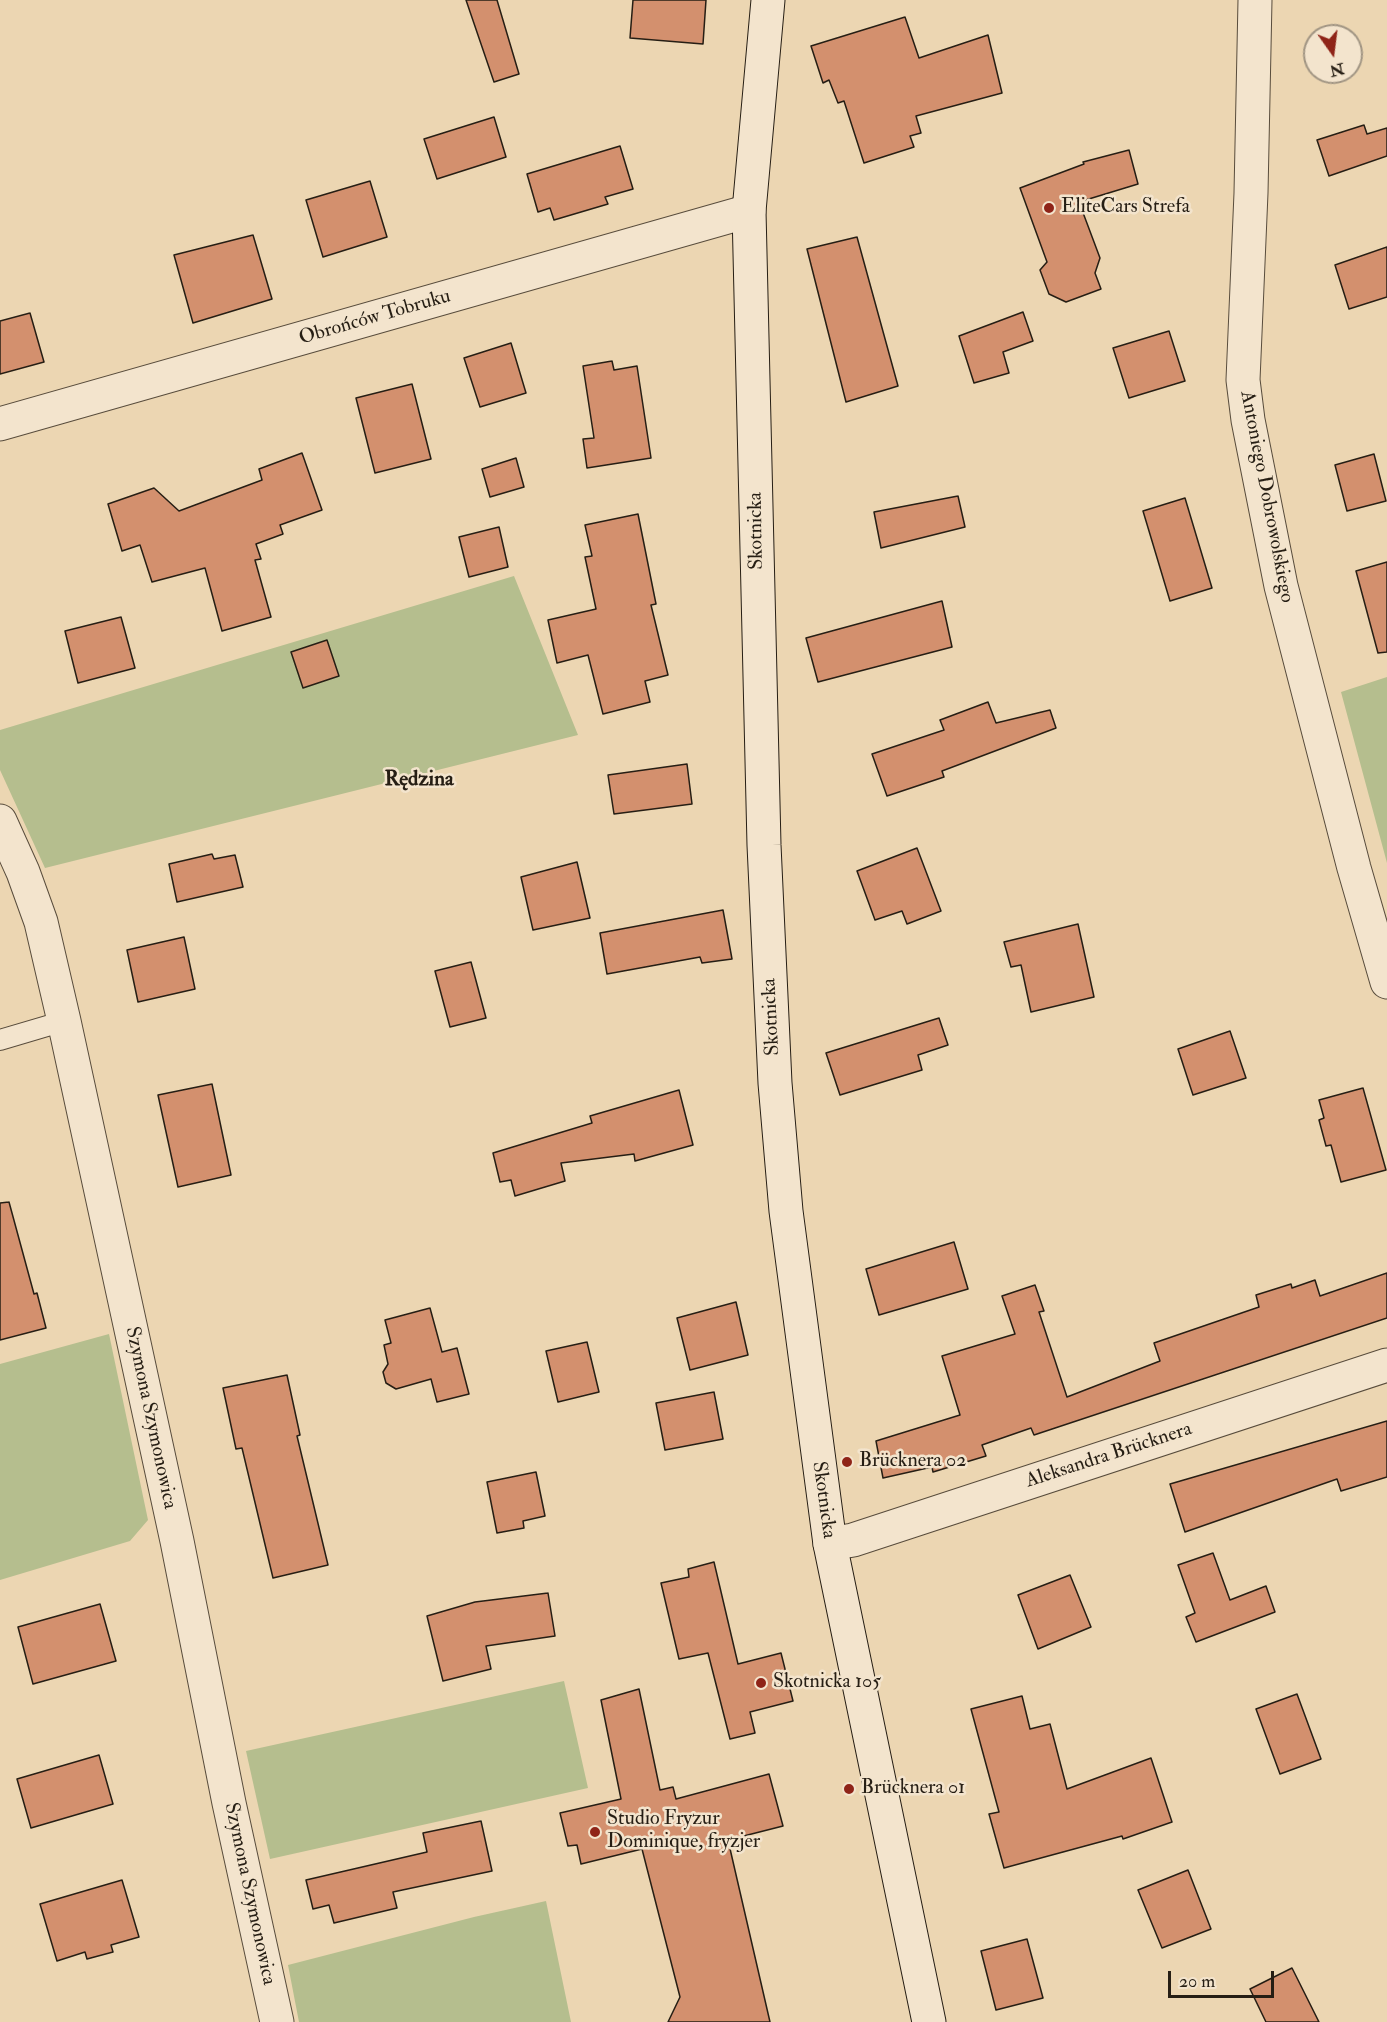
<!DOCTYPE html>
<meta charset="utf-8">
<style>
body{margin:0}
#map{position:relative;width:1387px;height:2022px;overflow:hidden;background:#ecd6b2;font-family:"IM FELL Double Pica",serif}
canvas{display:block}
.north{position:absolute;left:1303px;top:24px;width:60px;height:60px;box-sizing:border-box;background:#f3e4cd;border:2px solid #a19583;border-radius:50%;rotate:166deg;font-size:16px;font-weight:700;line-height:24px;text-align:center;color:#261e14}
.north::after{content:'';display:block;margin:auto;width:21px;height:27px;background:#8f2418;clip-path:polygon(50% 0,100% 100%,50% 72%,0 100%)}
.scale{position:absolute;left:1168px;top:1971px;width:106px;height:27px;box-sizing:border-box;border:3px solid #261e14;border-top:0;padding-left:8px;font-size:18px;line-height:21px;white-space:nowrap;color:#261e14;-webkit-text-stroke:4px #f3e4cd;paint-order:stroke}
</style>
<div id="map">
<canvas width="1387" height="2022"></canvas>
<div class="north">N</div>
<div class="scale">20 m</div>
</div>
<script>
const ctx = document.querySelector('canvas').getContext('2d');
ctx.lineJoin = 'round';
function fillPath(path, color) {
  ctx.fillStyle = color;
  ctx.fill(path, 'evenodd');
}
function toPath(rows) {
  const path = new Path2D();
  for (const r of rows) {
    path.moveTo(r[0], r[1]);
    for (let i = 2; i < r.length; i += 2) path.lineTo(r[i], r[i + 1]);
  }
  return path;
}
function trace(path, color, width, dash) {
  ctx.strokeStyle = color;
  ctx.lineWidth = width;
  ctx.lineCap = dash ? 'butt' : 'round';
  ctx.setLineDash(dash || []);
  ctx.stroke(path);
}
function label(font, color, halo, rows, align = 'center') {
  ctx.font = font + ' "IM FELL Double Pica",serif';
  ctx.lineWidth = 5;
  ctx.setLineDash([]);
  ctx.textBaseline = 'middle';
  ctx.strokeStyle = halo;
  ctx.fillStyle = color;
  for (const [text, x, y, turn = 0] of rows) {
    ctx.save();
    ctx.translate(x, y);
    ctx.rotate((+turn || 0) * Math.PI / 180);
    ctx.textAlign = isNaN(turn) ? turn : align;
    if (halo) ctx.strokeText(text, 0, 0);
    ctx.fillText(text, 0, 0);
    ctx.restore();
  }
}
const green = toPath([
 [514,576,578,735,45,868,0,770,0,730],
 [1387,677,1387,863,1341,692],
 [109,1334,148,1520,130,1541,0,1580,0,1364],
 [564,1681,588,1788,270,1859,246,1751],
 [546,1901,571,2022,299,2022,288,1965,474,1917]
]);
const building = toPath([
 [466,0,497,0,519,74,494,82,466,0],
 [633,0,706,0,703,44,630,38,633,0],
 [905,17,919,58,988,35,1002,93,916,116,921,133,910,136,914,147,864,163,844,101,838,103,829,80,823,83,811,46,905,17],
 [494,117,506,157,437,179,424,139,494,117],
 [1364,125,1367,134,1387,128,1387,156,1329,176,1317,140,1364,125],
 [620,146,633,189,605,197,608,204,554,220,550,208,538,212,527,174,620,146],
 [1129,150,1138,184,1079,202,1100,258,1095,273,1101,289,1066,302,1049,294,1040,270,1047,262,1020,188,1084,164,1083,162,1129,150],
 [370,181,387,237,323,257,306,200,370,181],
 [253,235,272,299,193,323,174,255,253,235],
 [857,237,898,386,846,402,807,249,857,237],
 [1387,247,1387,297,1349,309,1335,265,1387,247],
 [1023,312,1033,341,1003,352,1009,373,974,383,959,336,1023,312],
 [30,313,44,362,0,374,0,321,30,313],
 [1169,331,1185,381,1129,398,1113,348,1169,331],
 [511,343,526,393,480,407,464,358,511,343],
 [612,361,614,370,637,366,651,458,587,468,583,439,594,438,583,366,612,361],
 [412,384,431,459,375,473,356,398,412,384],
 [302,453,322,510,280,525,283,534,256,544,261,559,255,560,271,617,222,631,205,568,152,582,140,545,122,551,108,504,154,488,179,511,262,480,259,469,302,453],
 [1374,454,1386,501,1347,511,1335,465,1374,454],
 [516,458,524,487,490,497,482,469,516,458],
 [958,496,965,527,881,548,874,512,958,496],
 [1185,498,1212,588,1170,601,1143,511,1185,498],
 [638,514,656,604,651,605,668,675,645,681,650,702,603,714,588,655,557,663,548,620,596,609,585,557,592,556,585,525,638,514],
 [499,527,508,567,469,577,459,537,499,527],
 [1387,562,1387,652,1378,653,1356,571,1387,562],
 [942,601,952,647,818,682,806,638,942,601],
 [121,617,135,668,78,683,65,631,121,617],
 [327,640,339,676,303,688,291,652,327,640],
 [988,702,996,723,1050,710,1056,728,942,771,944,777,887,796,872,754,944,730,940,720,988,702],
 [687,764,692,804,614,814,608,775,687,764],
 [917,848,941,911,907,924,902,911,875,920,857,871,917,848],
 [212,854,214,859,235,855,243,887,177,902,169,864,212,854],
 [577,862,590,918,533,930,521,877,577,862],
 [723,910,732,959,702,963,700,957,607,974,600,933,723,910],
 [1078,924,1094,997,1031,1012,1021,965,1011,967,1004,942,1078,924],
 [184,937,195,989,138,1002,127,950,184,937],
 [471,962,486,1018,450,1027,435,971,471,962],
 [939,1018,948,1045,918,1055,922,1070,840,1095,826,1053,939,1018],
 [1230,1031,1246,1078,1193,1095,1178,1049,1230,1031],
 [212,1084,231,1175,178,1187,158,1095,212,1084],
 [1363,1088,1386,1170,1341,1182,1331,1145,1326,1146,1319,1120,1324,1118,1319,1100,1363,1088],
 [679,1090,693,1145,635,1161,634,1154,561,1163,565,1181,515,1196,511,1180,500,1182,493,1153,592,1123,590,1116,679,1090],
 [9,1202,34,1294,37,1293,46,1328,0,1340,0,1203,9,1202],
 [954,1242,968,1289,879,1315,866,1269,954,1242],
 [1387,1273,1387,1318,1034,1435,1031,1428,982,1445,986,1456,933,1472,932,1467,883,1478,876,1441,960,1415,942,1356,1015,1334,1002,1296,1035,1285,1044,1311,1039,1312,1067,1397,1160,1361,1154,1343,1259,1307,1256,1295,1291,1284,1292,1288,1315,1280,1320,1296,1387,1273],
 [736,1302,748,1355,690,1370,677,1318,736,1302],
 [430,1308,442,1352,457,1348,469,1394,437,1402,431,1379,396,1389,386,1383,383,1372,388,1364,384,1345,391,1343,385,1320,430,1308],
 [587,1342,599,1392,558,1402,546,1351,587,1342],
 [287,1375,300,1435,297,1436,328,1565,273,1578,242,1448,236,1449,223,1388,287,1375],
 [714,1392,723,1439,665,1450,656,1403,714,1392],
 [1387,1421,1387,1477,1341,1491,1337,1479,1185,1532,1170,1484,1387,1421],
 [536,1472,545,1516,523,1521,524,1528,497,1533,487,1482,536,1472],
 [1213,1553,1230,1600,1266,1586,1275,1612,1196,1642,1186,1617,1195,1613,1178,1565,1213,1553],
 [714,1562,738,1664,781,1653,793,1701,750,1712,755,1733,730,1739,708,1653,679,1659,661,1583,689,1577,688,1569,714,1562],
 [1070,1575,1091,1627,1038,1649,1018,1595,1070,1575],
 [548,1593,555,1636,486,1646,491,1669,443,1681,427,1616,475,1602,548,1593],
 [100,1604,116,1661,33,1684,18,1627,100,1604],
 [639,1689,660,1790,673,1787,676,1799,769,1774,783,1826,728,1840,770,2022,668,2022,680,1997,642,1849,581,1864,577,1845,568,1846,560,1813,621,1799,601,1700,639,1689],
 [1297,1694,1321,1759,1280,1774,1256,1709,1297,1694],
 [1022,1696,1030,1729,1050,1724,1067,1789,1151,1758,1172,1822,1123,1839,1122,1836,1004,1868,989,1814,999,1812,971,1709,1022,1696],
 [99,1755,113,1804,31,1828,17,1779,99,1755],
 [481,1821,492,1871,393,1892,397,1908,334,1923,329,1905,313,1909,306,1880,427,1852,423,1833,481,1821],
 [1188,1870,1211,1929,1162,1948,1138,1890,1188,1870],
 [122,1880,139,1937,111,1945,113,1952,87,1959,85,1952,57,1961,40,1904,122,1880],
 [1027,1939,1043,1998,996,2010,981,1951,1027,1939],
 [1292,1968,1319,2022,1266,2022,1250,1989,1292,1968]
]);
const lane = toPath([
 [0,1040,64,1021]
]);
const street = toPath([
 [1255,0,1251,193,1243,380,1248,420,1281,586,1354,868,1387,982],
 [0,424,749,211],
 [0,821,23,872,41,922,64,1021,177,1541,229,1803,277,2022],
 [830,1544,853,1540,1387,1365]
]);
const secondary = toPath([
 [768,0,749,211,764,845,775,1083,786,1211,830,1544,929,2022]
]);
const markers = [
 [1049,208,6,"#8f2418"],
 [847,1462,6,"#8f2418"],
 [761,1683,6,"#8f2418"],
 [849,1789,6,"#8f2418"],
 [595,1832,6,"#8f2418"]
];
const poiNames = [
 ["EliteCars Strefa",1061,208],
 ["Brücknera 02",859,1462],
 ["Skotnicka 105",773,1683],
 ["Brücknera 01",861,1789],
 ["Studio Fryzur",607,1820],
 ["Dominique, fryzjer",607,1843]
];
const streetNames = [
 ["Obrońców Tobruku",375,318,-16],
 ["Antoniego Dobrowolskiego",1266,497,79],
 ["Skotnicka",757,531,-91],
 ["Skotnicka",772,1017,-93],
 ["Szymona Szymonowica",150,1418,78],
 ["Aleksandra Brücknera",1109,1456,-18],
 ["Skotnicka",823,1500,82],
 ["Szymona Szymonowica",249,1894,78]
];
const neighbourhoodNames = [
 ["Rędzina",419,780]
];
fillPath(green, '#b5be8e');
fillPath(building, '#d3906e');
trace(building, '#261e14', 1.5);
trace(lane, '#584c3c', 22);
trace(street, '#584c3c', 35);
trace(secondary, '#261e14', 35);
trace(lane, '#f3e4cd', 20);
trace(street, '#f3e4cd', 33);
trace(secondary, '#f3e4cd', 33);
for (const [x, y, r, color] of markers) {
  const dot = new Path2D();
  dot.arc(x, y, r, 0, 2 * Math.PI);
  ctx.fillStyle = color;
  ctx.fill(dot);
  trace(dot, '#f3e4cd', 2);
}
label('20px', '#261e14', '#f3e4cd', poiNames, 'left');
label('20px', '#261e14', '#f3e4cd', streetNames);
label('bold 21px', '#261e14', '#f3e4cd', neighbourhoodNames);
</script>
